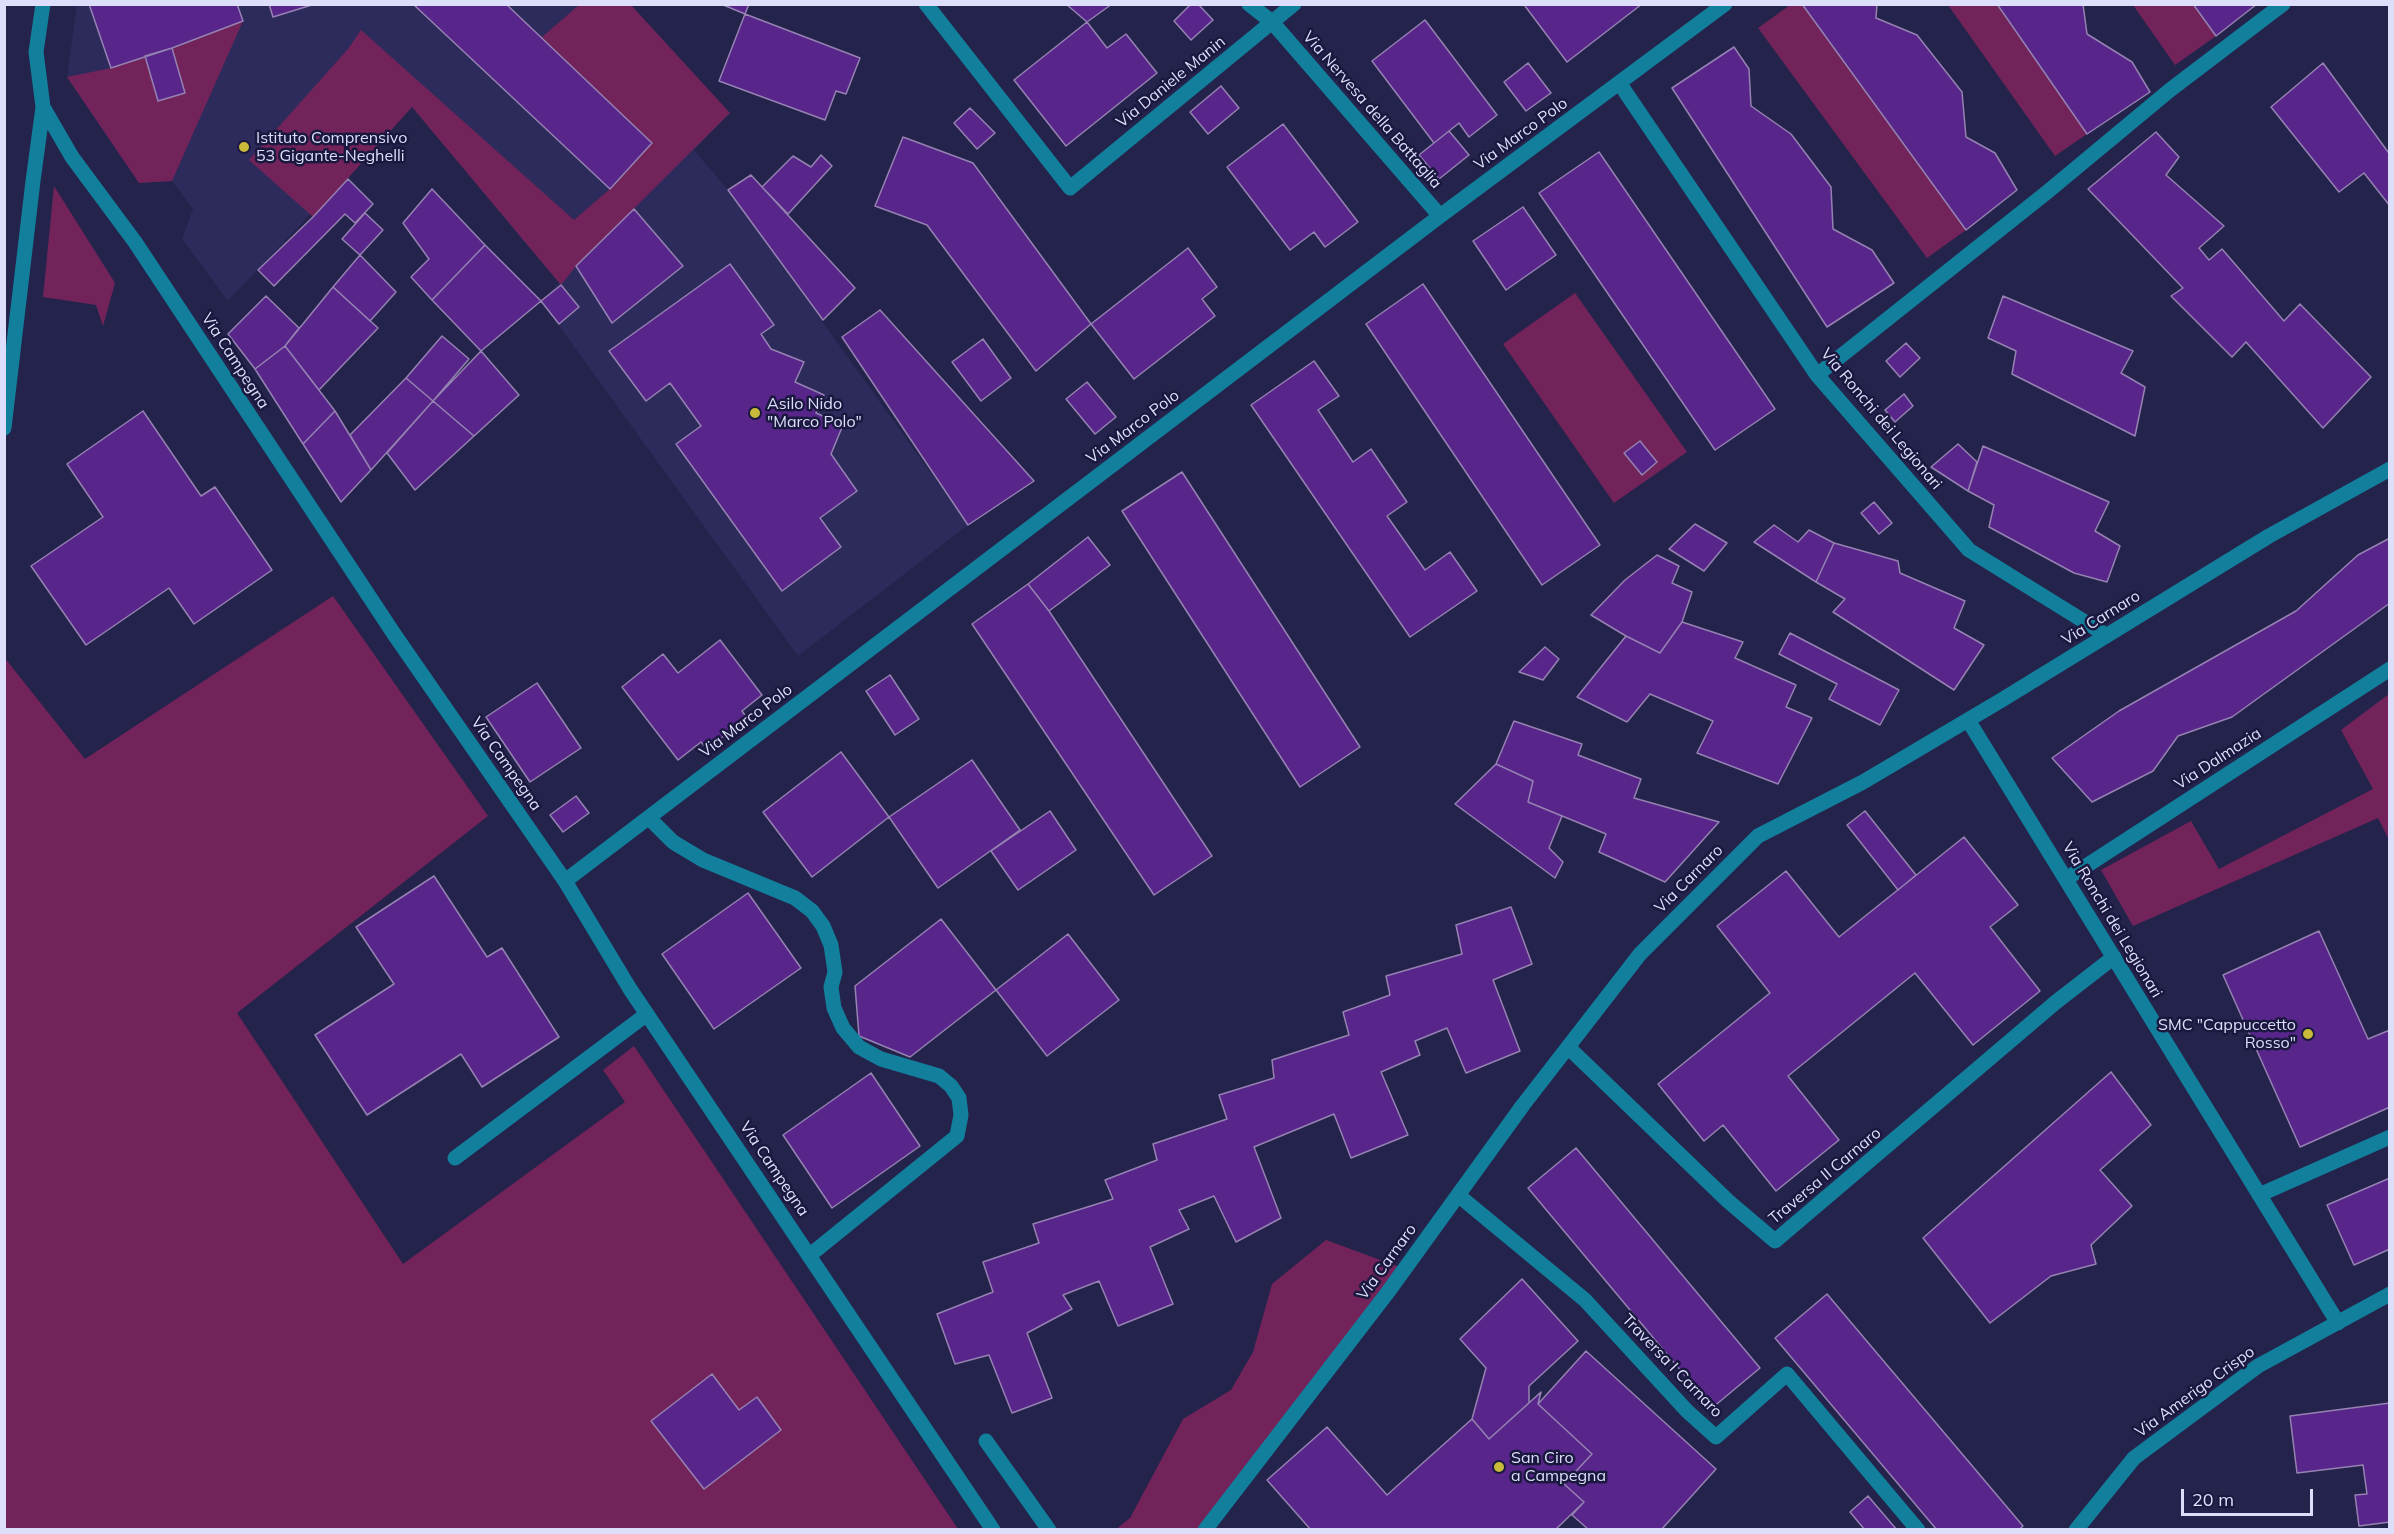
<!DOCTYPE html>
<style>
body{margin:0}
#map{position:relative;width:2394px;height:1534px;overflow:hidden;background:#24234b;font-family:Mulish,sans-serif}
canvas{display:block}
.frame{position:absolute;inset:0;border:6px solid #dddffa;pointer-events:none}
.scale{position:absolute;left:2181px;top:1489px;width:132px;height:27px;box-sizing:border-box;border:3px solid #dddffa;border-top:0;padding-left:8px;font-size:18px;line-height:21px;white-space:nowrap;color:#dddffa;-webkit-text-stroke:4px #1b1840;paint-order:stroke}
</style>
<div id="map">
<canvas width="2394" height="1534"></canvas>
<div class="frame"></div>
<div class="scale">20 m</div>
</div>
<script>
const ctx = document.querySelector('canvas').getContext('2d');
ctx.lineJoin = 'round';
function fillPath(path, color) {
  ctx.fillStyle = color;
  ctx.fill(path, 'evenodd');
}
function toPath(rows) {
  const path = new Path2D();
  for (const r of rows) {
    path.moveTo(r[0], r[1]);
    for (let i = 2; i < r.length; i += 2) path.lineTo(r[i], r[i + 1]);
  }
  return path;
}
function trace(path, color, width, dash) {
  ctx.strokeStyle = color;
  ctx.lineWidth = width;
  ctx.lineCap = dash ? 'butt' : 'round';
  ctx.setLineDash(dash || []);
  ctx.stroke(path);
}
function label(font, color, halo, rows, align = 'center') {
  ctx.font = font + ' Mulish,sans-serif';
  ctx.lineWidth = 5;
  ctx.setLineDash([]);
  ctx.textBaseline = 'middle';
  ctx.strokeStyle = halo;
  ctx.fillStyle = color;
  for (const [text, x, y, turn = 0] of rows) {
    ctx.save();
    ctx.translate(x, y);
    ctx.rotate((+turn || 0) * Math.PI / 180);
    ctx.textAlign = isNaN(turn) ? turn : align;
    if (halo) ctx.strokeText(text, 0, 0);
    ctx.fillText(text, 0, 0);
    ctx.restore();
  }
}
const built = toPath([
 [77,5,631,5,730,113,694,150,728,190,968,525,798,656,541,301,559,283,412,107,228,301,182,239,193,209,172,181,139,183,67,77]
]);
const green = toPath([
 [579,5,631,5,730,113,576,266,561,285,412,107,313,217,249,160,348,49,361,30,574,220,610,189,541,38],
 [1790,5,1802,5,1966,230,1927,258,1758,28],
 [1948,5,1997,5,2087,134,2055,156],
 [2133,5,2193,5,2216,36,2175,65],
 [243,21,172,181,139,183,67,77,111,68,145,56,158,101,185,93,172,48],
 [54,186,115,283,103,326,96,305,43,297],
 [1575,293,1687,452,1614,503,1503,344],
 [1639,441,1657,462,1642,475,1625,454],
 [333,596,488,816,237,1013,403,1264,625,1102,603,1070,634,1046,958,1529,5,1529,4,657,85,759],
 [2389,694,2389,840,2378,818,2133,926,2101,870,2191,821,2219,869,2373,789,2341,730],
 [1326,1240,1405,1269,1205,1529,1115,1530,1130,1518,1183,1419,1231,1390,1253,1352,1272,1284]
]);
const building = toPath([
 [89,4,237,4,243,21,172,48,111,68,89,4],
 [269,4,315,4,273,17,269,4],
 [413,4,506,4,652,143,610,189,413,4],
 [721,4,749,4,745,14,721,4],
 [1066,4,1112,4,1087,22,1066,4],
 [1191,4,1198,4,1213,20,1191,40,1174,21,1191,4],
 [1527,4,1642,4,1567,62,1525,6,1527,4],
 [1802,4,1877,4,1876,18,1917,35,1962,92,1966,137,1995,153,2017,190,1966,230,1802,4],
 [1997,4,2083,4,2087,34,2132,62,2150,92,2087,134,1997,4],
 [2193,4,2257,4,2216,36,2193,4],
 [745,14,860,58,846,94,836,91,825,120,719,81,745,14],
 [1425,20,1497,115,1469,137,1459,123,1434,143,1372,61,1425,20],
 [1087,22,1107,48,1126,34,1157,73,1066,146,1014,80,1087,22],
 [1734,47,1749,69,1751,106,1791,134,1831,187,1833,229,1872,250,1894,283,1827,327,1672,88,1734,47],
 [172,48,185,93,158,101,145,56,172,48],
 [1528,63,1551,93,1526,111,1504,82,1528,63],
 [2323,63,2388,152,2390,151,2390,206,2364,173,2339,192,2271,107,2323,63],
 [1221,86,1239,108,1208,134,1190,112,1221,86],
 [970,108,995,133,977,149,954,123,970,108],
 [1283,124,1358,222,1325,247,1314,232,1290,250,1227,167,1283,124],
 [1449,131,1469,155,1439,179,1419,155,1449,131],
 [2156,132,2179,157,2166,175,2224,226,2199,248,2209,260,2222,249,2284,321,2300,304,2371,377,2323,428,2246,342,2232,357,2171,296,2183,288,2088,189,2156,132],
 [903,137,973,163,1091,324,1036,371,927,225,875,206,903,137],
 [1599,152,1775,409,1715,450,1539,193,1599,152],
 [821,155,832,166,788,214,762,187,793,156,811,167,821,155],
 [751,175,855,288,823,320,728,190,751,175],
 [348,179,373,204,355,223,345,214,274,286,258,270,313,217,348,179],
 [432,189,485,245,432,300,411,277,429,259,403,223,432,189],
 [1523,207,1556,255,1506,290,1473,241,1523,207],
 [634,209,683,266,612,323,576,266,634,209],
 [365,213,383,230,360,255,342,239,365,213],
 [485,245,541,301,481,351,432,300,485,245],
 [1188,248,1217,287,1202,299,1215,316,1134,379,1091,324,1188,248],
 [360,255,396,292,370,321,333,287,360,255],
 [730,264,774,325,761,334,771,349,804,362,795,382,824,395,816,413,843,425,831,454,857,491,820,518,841,547,782,591,676,444,701,426,670,383,646,401,609,351,730,264],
 [1423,284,1600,545,1542,585,1366,324,1423,284],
 [561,285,579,307,559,324,541,301,561,285],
 [333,287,378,328,319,390,285,346,333,287],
 [266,296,299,328,285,346,255,369,228,334,266,296],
 [2003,296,2133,351,2121,373,2145,387,2135,436,2012,374,2016,351,1988,338,2003,296],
 [880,310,1034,481,968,525,842,337,880,310],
 [442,336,469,359,433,401,406,378,442,336],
 [983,339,1011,378,981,401,952,362,983,339],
 [1906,343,1920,358,1900,377,1886,361,1906,343],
 [285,346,335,411,303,444,255,369,285,346],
 [481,351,519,395,474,436,433,401,481,351],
 [1314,361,1339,396,1318,410,1353,462,1371,449,1407,502,1387,516,1425,570,1450,552,1477,591,1410,637,1251,405,1314,361],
 [406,378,433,401,371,470,350,435,406,378],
 [1087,382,1116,417,1095,434,1066,399,1087,382],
 [1904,394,1913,406,1895,422,1885,410,1904,394],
 [433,401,474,436,415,490,387,453,433,401],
 [143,411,201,496,215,487,272,570,194,624,169,588,86,645,31,566,103,517,67,464,143,411],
 [335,411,371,470,341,502,303,444,335,411],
 [1640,441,1657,462,1642,475,1624,453,1640,441],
 [1958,444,1977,462,1968,491,1931,467,1958,444],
 [1983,446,2109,502,2095,531,2120,546,2107,582,2074,573,1989,527,1994,505,1968,491,1983,446],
 [1182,472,1360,747,1300,787,1122,511,1182,472],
 [1874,502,1892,523,1879,534,1861,513,1874,502],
 [1695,524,1727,543,1704,571,1669,549,1695,524],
 [1774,525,1798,542,1809,530,1834,543,1816,582,1754,542,1774,525],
 [1088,537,1110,565,1049,611,1028,584,1088,537],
 [2390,538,2390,603,2232,717,2178,736,2153,771,2092,802,2052,758,2119,711,2296,611,2358,555,2390,538],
 [1834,543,1898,561,1900,573,1965,601,1954,628,1984,645,1954,690,1833,612,1845,599,1816,582,1834,543],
 [1657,555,1679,566,1672,583,1692,592,1682,622,1660,653,1626,636,1591,615,1625,580,1657,555],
 [1028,584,1049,611,1212,856,1154,895,972,624,1028,584],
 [1682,622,1743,642,1735,658,1796,685,1786,707,1812,718,1778,784,1697,753,1713,721,1650,694,1627,722,1577,697,1626,636,1660,653,1682,622],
 [1790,633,1899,690,1880,725,1829,699,1837,684,1779,654,1790,633],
 [720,640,762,695,742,711,747,718,707,749,701,742,678,760,622,687,663,654,678,673,720,640],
 [1545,647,1559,659,1543,680,1519,672,1545,647],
 [890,675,919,719,895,735,866,691,890,675],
 [537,683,581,748,530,782,486,717,537,683],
 [1514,721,1582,744,1578,755,1641,779,1634,798,1719,822,1665,882,1599,852,1606,834,1528,802,1533,781,1496,764,1514,721],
 [841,752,889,817,812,877,763,812,841,752],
 [972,760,1020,830,938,888,889,817,972,760],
 [1496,764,1533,781,1528,802,1562,816,1549,848,1563,862,1555,878,1455,804,1496,764],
 [576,796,589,813,563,832,550,815,576,796],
 [1050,811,1076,850,1018,890,991,851,1050,811],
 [1865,811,1916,875,1898,890,1847,825,1865,811],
 [1964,837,2018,905,1990,927,2040,991,1973,1045,1915,973,1788,1076,1839,1140,1776,1191,1723,1125,1704,1141,1658,1084,1770,993,1717,926,1786,871,1839,937,1964,837],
 [434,876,487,957,502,948,559,1037,482,1087,461,1054,367,1115,315,1035,394,984,356,927,434,876],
 [748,893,801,968,714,1029,662,954,748,893],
 [1511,907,1532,964,1493,980,1520,1051,1466,1073,1447,1028,1415,1041,1420,1055,1381,1072,1408,1135,1351,1158,1334,1114,1254,1147,1281,1218,1236,1242,1214,1196,1179,1210,1189,1229,1150,1247,1173,1304,1118,1326,1099,1281,1063,1295,1072,1309,1027,1333,1052,1398,1012,1413,989,1355,955,1364,937,1314,993,1292,983,1262,1039,1243,1033,1224,1113,1199,1105,1180,1157,1160,1153,1144,1227,1119,1219,1095,1274,1078,1272,1060,1349,1035,1343,1012,1390,995,1386,976,1462,954,1456,925,1511,907],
 [941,919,996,990,910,1057,859,1036,855,986,941,919],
 [2319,931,2368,1039,2390,1030,2390,1107,2300,1147,2223,975,2319,931],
 [1068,934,1119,1000,1047,1056,996,990,1068,934],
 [2111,1072,2151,1125,2100,1170,2132,1206,2091,1245,2096,1264,2051,1276,1990,1323,1923,1238,2111,1072],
 [871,1073,920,1146,832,1208,783,1135,871,1073],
 [1576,1148,1760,1368,1712,1408,1528,1188,1576,1148],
 [2390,1178,2390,1249,2354,1265,2327,1205,2390,1178],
 [1522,1279,1578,1341,1529,1386,1529,1403,1489,1439,1472,1419,1486,1368,1460,1339,1522,1279],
 [1827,1294,2023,1526,2019,1530,1937,1530,1775,1338,1827,1294],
 [1586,1351,1716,1469,1661,1530,1589,1530,1572,1515,1584,1502,1564,1484,1592,1454,1538,1404,1586,1351],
 [712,1374,739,1410,757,1397,781,1430,704,1489,651,1421,712,1374],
 [1541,1392,1538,1404,1592,1454,1564,1484,1584,1502,1555,1530,1311,1530,1267,1480,1327,1427,1387,1495,1472,1419,1489,1439,1541,1392],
 [2390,1403,2390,1522,2359,1526,2355,1495,2367,1494,2363,1465,2297,1473,2290,1416,2390,1403],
 [1868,1496,1897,1530,1865,1530,1850,1512,1868,1496]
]);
const minor = toPath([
 [43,4,36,52,43,107,72,157,135,242,394,634,565,881,630,989,993,1530],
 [926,4,1070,188,1294,4],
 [1249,4,1272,22,1440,216],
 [1620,84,1817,375,1969,550,2106,635],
 [1817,375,2046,193,2170,90,2283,4],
 [4,428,33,181,43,107],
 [1968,720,2338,1323],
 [649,818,673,842,703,860,795,898,812,911,823,926,831,945,835,972,831,987,834,1008,843,1028,859,1047,881,1059,939,1076,951,1086,959,1098,961,1115,957,1136,810,1255],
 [2066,879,2390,669],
 [565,881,1440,216,1725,4],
 [1569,1048,1728,1201,1775,1241,2056,1002,2114,957],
 [455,1158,647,1014],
 [1458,1195,1585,1300,1687,1411,1716,1437,1787,1374,1918,1530],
 [2259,1195,2390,1137],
 [986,1441,1049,1530],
 [1205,1530,1388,1292,1523,1105,1640,954,1758,836,1863,782,2000,701,2269,536,2390,469],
 [2076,1530,2134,1458,2258,1366,2390,1294]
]);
const markers = [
 [244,147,6,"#caba3a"],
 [755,413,6,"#caba3a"],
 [2308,1034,6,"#caba3a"],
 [1499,1467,6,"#caba3a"]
];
const streetNames = [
 ["Via Daniele Manin",1171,82,-39],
 ["Via Nervesa della Battaglia",1372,110,49],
 ["Via Marco Polo",1521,134,-36],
 ["Via Campegna",235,361,57],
 ["Via Ronchi dei Legionari",1881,419,50],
 ["Via Marco Polo",1133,427,-37],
 ["Via Carnaro",2101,618,-32],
 ["Via Marco Polo",746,721,-37],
 ["Via Dalmazia",2218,759,-33],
 ["Via Campegna",506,764,55],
 ["Via Carnaro",1689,879,-45],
 ["Via Ronchi dei Legionari",2112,920,59],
 ["Via Campegna",774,1169,56],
 ["Traversa II Carnaro",1825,1176,-40],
 ["Via Carnaro",1387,1262,-54],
 ["Traversa I Carnaro",1672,1366,46],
 ["Via Amerigo Crispo",2195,1392,-36]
];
const poiNames = [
 ["Istituto Comprensivo",256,138],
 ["53 Gigante-Neghelli",256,156],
 ["Asilo Nido",767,404],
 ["\"Marco Polo\"",767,422],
 ["SMC \"Cappuccetto",2296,1025,"right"],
 ["Rosso\"",2296,1043,"right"],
 ["San Ciro",1511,1458],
 ["a Campegna",1511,1476]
];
fillPath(built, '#2d2b5b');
fillPath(green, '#72245a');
fillPath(building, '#58268b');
trace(building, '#9582b2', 1.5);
trace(minor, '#127f9c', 15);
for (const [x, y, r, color] of markers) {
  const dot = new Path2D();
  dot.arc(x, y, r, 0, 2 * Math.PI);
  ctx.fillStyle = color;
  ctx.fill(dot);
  trace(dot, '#1b1840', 2);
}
label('16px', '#dddffa', '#1b1840', streetNames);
label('16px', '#dddffa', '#1b1840', poiNames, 'left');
</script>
